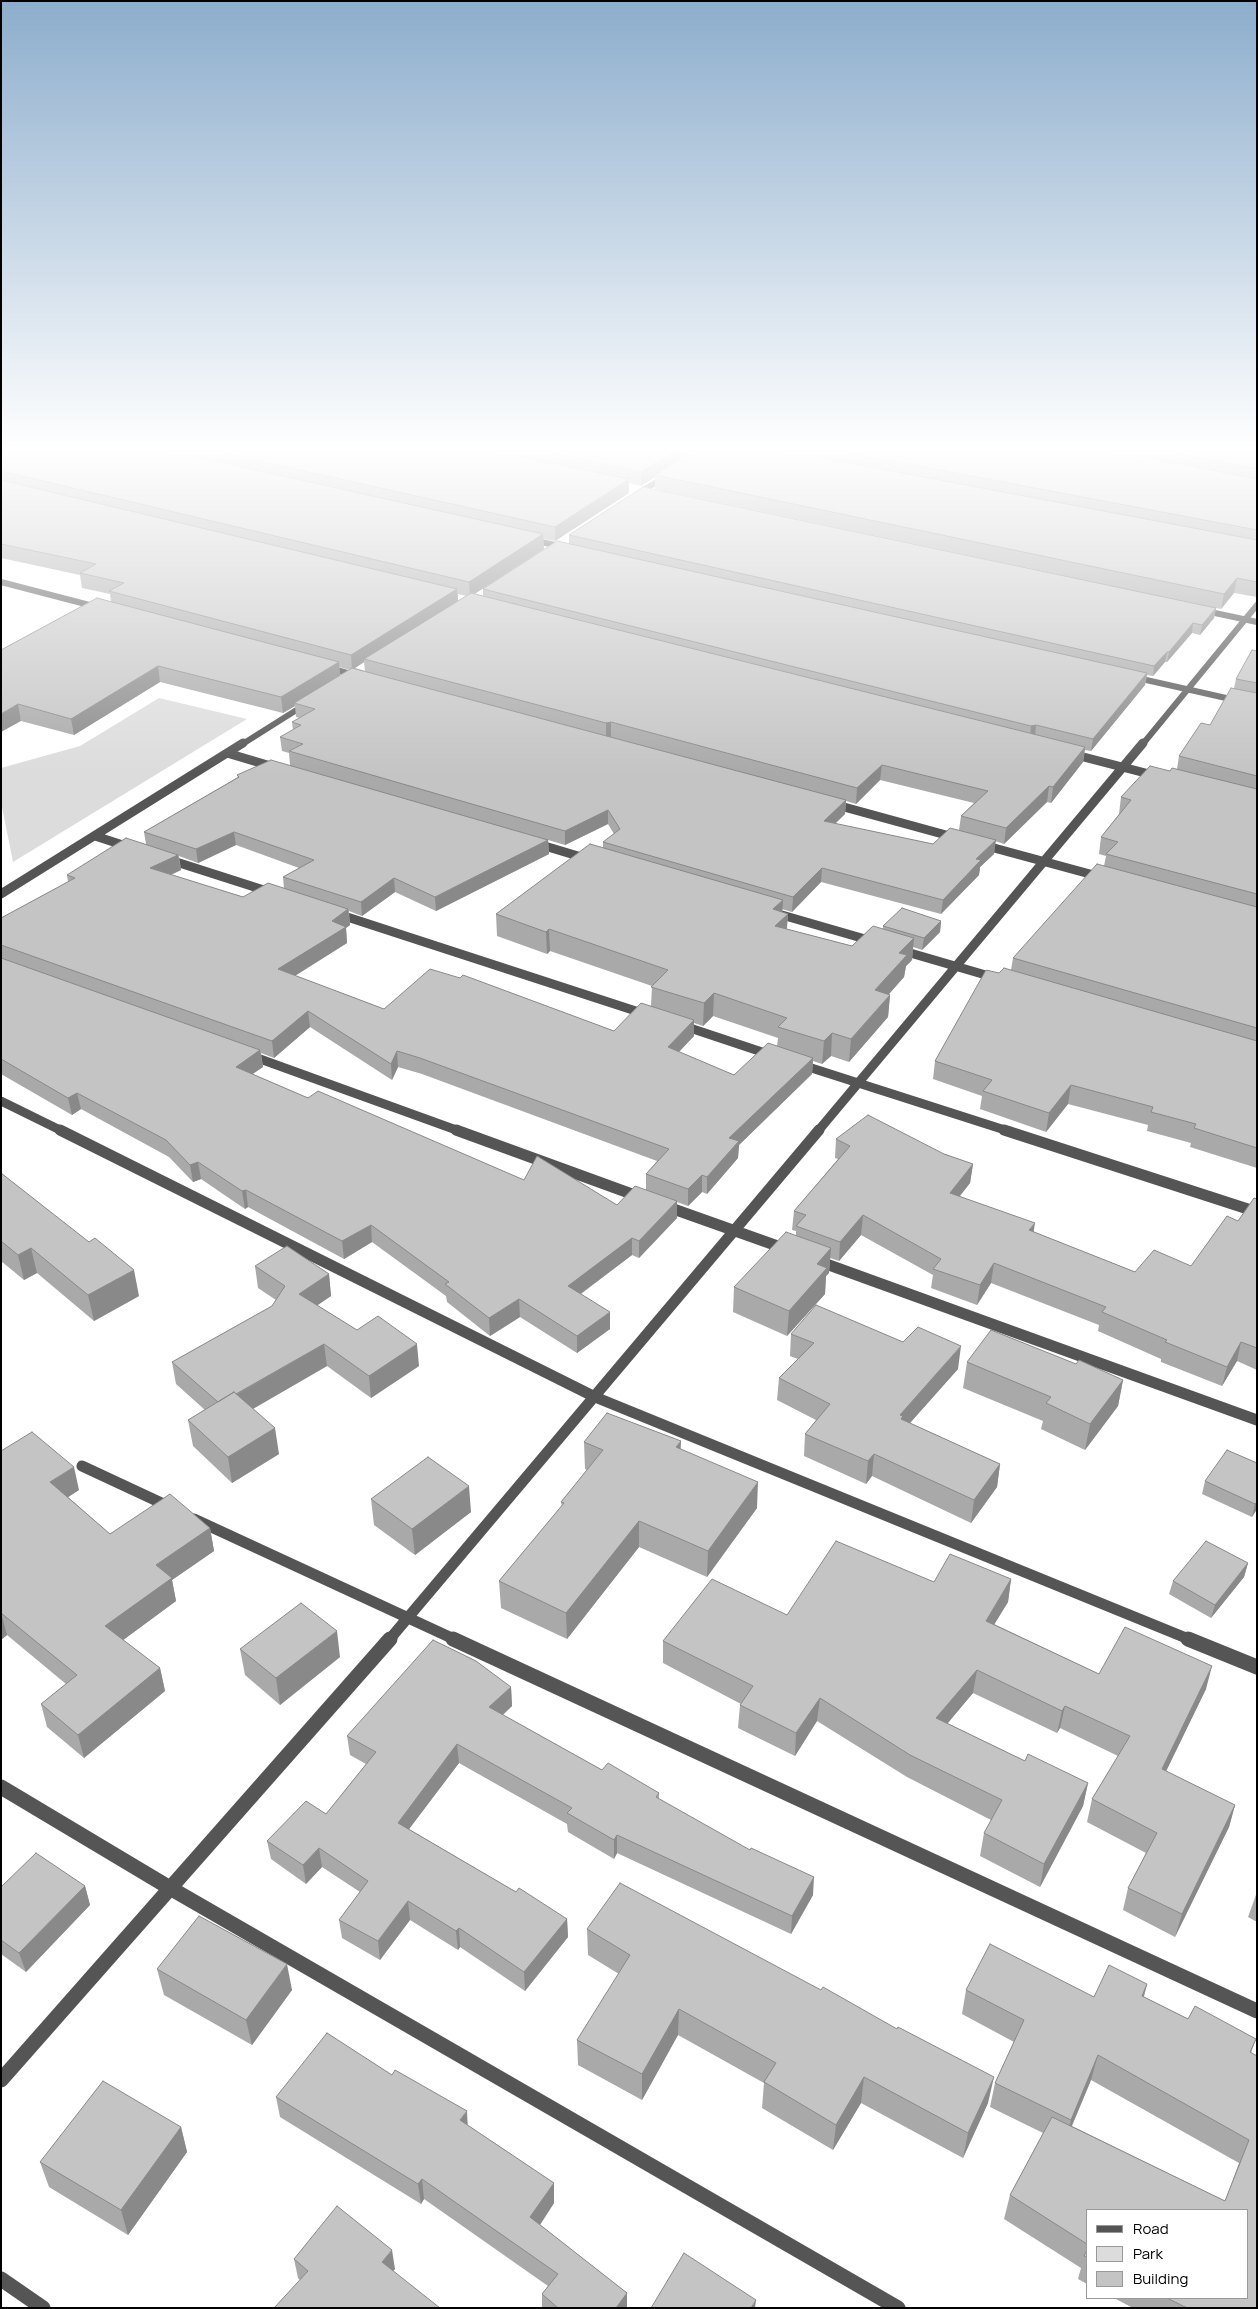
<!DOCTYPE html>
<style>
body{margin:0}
#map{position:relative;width:1258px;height:2309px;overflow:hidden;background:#fff;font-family:Manrope,sans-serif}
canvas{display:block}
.frame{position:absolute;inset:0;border:2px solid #000;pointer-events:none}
.legend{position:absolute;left:1086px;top:2209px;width:162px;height:90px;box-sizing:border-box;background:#fff;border:1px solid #999;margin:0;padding:6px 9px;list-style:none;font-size:15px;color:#000}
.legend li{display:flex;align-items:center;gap:10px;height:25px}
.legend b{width:25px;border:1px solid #999}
</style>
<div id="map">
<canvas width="1258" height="2309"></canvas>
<div class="frame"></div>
<ul class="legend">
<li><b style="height:6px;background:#555"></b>Road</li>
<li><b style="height:14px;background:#dcdcdc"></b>Park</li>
<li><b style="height:14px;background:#c4c4c4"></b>Building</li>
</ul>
</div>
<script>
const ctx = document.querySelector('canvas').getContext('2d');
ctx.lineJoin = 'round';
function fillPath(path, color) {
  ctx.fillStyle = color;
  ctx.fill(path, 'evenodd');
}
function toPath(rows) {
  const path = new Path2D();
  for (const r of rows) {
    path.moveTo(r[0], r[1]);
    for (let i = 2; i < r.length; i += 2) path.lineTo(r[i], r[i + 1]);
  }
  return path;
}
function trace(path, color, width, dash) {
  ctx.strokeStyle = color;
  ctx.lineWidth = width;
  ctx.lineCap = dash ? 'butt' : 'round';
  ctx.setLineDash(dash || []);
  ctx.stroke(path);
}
const green = toPath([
 [159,698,247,719,13,862,1,802,1,768,80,746]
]);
const streetFar3 = toPath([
 [637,494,665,477],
 [531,540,565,547],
 [1,582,97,607],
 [1201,610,1257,622],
 [326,667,358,676],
 [1133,677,1257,705],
 [241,745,306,704],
 [1142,745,1257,605]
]);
const streetFar2 = toPath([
 [227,753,274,767],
 [1072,754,1157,776],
 [833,804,957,838],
 [95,836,129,847],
 [538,844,588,859],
 [983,845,1101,877],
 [167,859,270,892],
 [1,894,243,743],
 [775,913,872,941],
 [338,914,645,1014],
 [900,950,996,978],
 [681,1025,771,1055],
 [249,1055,459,1131],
 [799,1064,1008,1131],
 [1,1101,62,1131],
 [818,1131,1143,743]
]);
const streetFar1 = toPath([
 [60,1130,595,1397,1191,1640],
 [456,1130,640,1197],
 [1004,1130,1257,1212],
 [665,1206,786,1249],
 [818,1261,1257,1420],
 [82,1466,170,1507],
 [194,1519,456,1640],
 [389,1640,819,1130]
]);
const street = toPath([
 [453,1639,1257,2011],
 [1188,1639,1257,1667],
 [1,1787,170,1888,898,2308],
 [1,2080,390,1639],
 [1,2279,43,2308]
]);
const wall = toPath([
 [1,450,1257,450,1257,597,1234,593,1221,609,1216,608,1214,618,1200,635,1192,633,1167,662,1165,662,1153,676,1147,675,1145,685,1091,751,1085,750,1083,762,1051,803,1047,802,1004,844,995,841,994,854,980,867,979,875,941,914,821,882,792,912,782,909,782,912,788,914,787,929,852,946,883,929,883,926,941,921,940,932,922,950,913,947,912,960,906,966,904,977,889,994,890,995,888,1017,849,1062,831,1056,822,1064,813,1061,812,1074,739,1145,738,1158,707,1194,702,1192,688,1206,677,1202,677,1218,639,1258,632,1255,581,1294,610,1329,577,1353,520,1317,490,1336,447,1302,446,1296,372,1242,344,1259,248,1207,245,1209,201,1179,193,1182,169,1157,81,1109,72,1115,1,1074,1,918,68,882,67,875,146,844,144,832,238,777,237,775,290,765,289,753,282,751,280,737,293,730,292,722,300,718,296,717,295,706,283,713,160,682,74,735,21,721,1,650,111,602,110,594,82,588,80,575,1,558],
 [655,477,655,489,1061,575,569,535,569,544,483,589,483,596,474,594,544,549,543,539,555,541,629,493,629,483,641,486],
 [458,594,467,596,458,601],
 [364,662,365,671,355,668],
 [339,667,350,670,340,675],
 [880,780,974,803,961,816,959,830,933,844,835,824,845,814,846,801,856,804],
 [608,824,614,834,603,842,603,848,496,914,497,936,547,954,550,951,652,986,651,1006,614,1031,460,978,384,1009,295,976,347,943,346,928,350,925,349,911,362,916,395,892,436,911,549,854,548,840,565,845],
 [236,845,299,868,283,877,284,889,243,897,171,875,181,870,179,856,198,863],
 [713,1016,778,1038,777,1046,734,1075,679,1052,694,1036,694,1023,703,1026],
 [310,1027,392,1080,398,1067,422,1074,657,1161,646,1174,646,1190,617,1205,524,1180,308,1098,252,1074,263,1067,261,1053,274,1058],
 [1257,651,1257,1168,1190,1147,1191,1143,1147,1131,1148,1125,1068,1104,1046,1132,980,1109,982,1096,933,1079,935,1061,999,973,1011,970,1013,958,1104,866,1106,856,1099,854,1101,837,1119,814,1121,797,1170,771,1177,769,1179,756,1210,725,1234,688,1236,679],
 [836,1139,944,1154,973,1164,970,1183,960,1196,1033,1232,1135,1272,1191,1266,1238,1221,1257,1199,1257,1370,1237,1361,1222,1386,1161,1362,1161,1359,1098,1331,1099,1325,991,1283,977,1305,931,1288,933,1275,861,1235,839,1261,830,1258,829,1273,826,1276,825,1294,787,1336,733,1312,734,1287,796,1235,796,1231,792,1230,794,1211,838,1159,835,1158],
 [1,1173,139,1296,94,1321,37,1273,24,1280,1,1261],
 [255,1266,329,1274,331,1296,317,1305,357,1330,419,1366,371,1398,327,1366,253,1409,279,1454,232,1483,193,1446,188,1420,205,1410,176,1384,172,1362,272,1306,276,1300,258,1288],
 [791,1334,958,1369,910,1423,1000,1464,997,1487,971,1523,872,1476,866,1484,804,1456,805,1434,816,1420,777,1400,779,1378,798,1359,790,1356],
 [967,1362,1076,1364,1123,1380,1118,1406,1085,1450,1041,1429,1043,1421,963,1388],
 [584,1442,680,1449,757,1508,707,1577,639,1547,567,1639,501,1608,499,1581,562,1506,561,1502,587,1470,585,1469],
 [1,1451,79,1490,68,1497,110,1534,210,1528,214,1551,172,1580,176,1601,123,1640,160,1668,165,1691,84,1758,47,1727,41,1704,66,1684,7,1635,1,1640],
 [1257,1463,1257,1509,1252,1517,1202,1494,1205,1481],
 [371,1499,471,1512,415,1555,374,1525],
 [1248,1563,1244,1577,1211,1618,1169,1594,1173,1581],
 [1011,1579,1008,1602,994,1624,1099,1674,1206,1689,1166,1771,1235,1805,1229,1827,1175,1937,1123,1910,1128,1888,1146,1853,1087,1822,1092,1799,1118,1756,1060,1728,1057,1733,973,1693,947,1723,1025,1761,1088,1783,1083,1806,1040,1887,980,1856,984,1833,991,1820,907,1777,817,1721,795,1756,738,1728,740,1705,741,1704,663,1663,663,1641,787,1615,934,1582],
 [240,1649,340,1657,280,1705,245,1675],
 [511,1687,512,1706,503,1715,602,1770,659,1793,659,1799,813,1895,791,1934,617,1853,614,1859,568,1832,567,1824,459,1763,409,1829,516,1892,567,1919,568,1937,525,1991,460,1947,458,1950,410,1920,380,1960,342,1938,339,1920,360,1892,322,1867,306,1884,271,1859,267,1841,326,1814,366,1764,350,1755,347,1736],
 [85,1886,90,1905,26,1972,1,1954,1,1887],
 [1257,1892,1257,1922,1248,1917],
 [587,1929,988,2103,963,2158,861,2103,833,2150,762,2108,764,2083,678,2035,642,2100,578,2065,577,2040,619,1974,588,1955],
 [157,1969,292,1990,252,2045,164,1995],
 [1147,1984,1144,1997,1188,2019,1256,2039,1251,2053,1257,2308,1133,2308,1114,2298,1247,2298,1087,2210,1087,2284,1078,2279,1081,2268,1004,2219,1010,2195,1043,2133,990,2107,995,2083,1014,2042,962,2014,966,1990,1094,1997],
 [1091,2080,1239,2163,1225,2201,1072,2126],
 [276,2097,468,2126,554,2183,554,2203,540,2225,627,2293,627,2308,542,2308,542,2294,548,2286,424,2199,421,2204,280,2117],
 [181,2127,187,2152,128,2235,49,2187,40,2162],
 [294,2259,395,2269,393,2271,300,2280,298,2278]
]);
const shadedWall = toPath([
 [676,450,697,450,655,475,655,477,641,486,641,472],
 [629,479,629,493,555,541,555,527],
 [543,534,544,549,470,597,469,582],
 [1237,578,1234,593,1221,609,1224,594],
 [457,589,458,604,364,659,364,662,352,670,351,655],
 [1216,608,1214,618,1200,635,1202,625],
 [1193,623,1192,633,1167,662,1169,652],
 [1167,652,1165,662,1153,676,1154,666],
 [339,662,340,677,294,703,295,706,283,713,281,697],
 [158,666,160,682,74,735,71,719],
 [1147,673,1145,685,1091,751,1093,739],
 [18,704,21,721,1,732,1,714],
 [611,722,611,737,606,738,606,723],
 [1036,725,1035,737,1030,738,1031,726],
 [1085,747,1083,762,1051,803,1053,787],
 [882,765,880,780,856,804,857,788],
 [1049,786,1047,802,1004,844,1006,828],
 [846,800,845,814,823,835,824,821],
 [608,810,608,824,565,845,565,831],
 [234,832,236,845,198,863,196,849],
 [548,840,549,854,436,911,435,897],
 [996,840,994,854,980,867,979,875,941,914,943,900,976,859],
 [178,855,181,870,152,883,150,868],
 [822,868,821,882,792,912,793,897],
 [394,878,395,892,362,916,361,902],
 [783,900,782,919,788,914,786,936,774,948,773,909],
 [348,909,350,925,346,928,347,943,280,985,278,969,332,921],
 [941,921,940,932,922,950,924,938],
 [549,929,550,951,547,954,546,932],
 [914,938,912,960,906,966,904,977,873,1012,875,990,899,953],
 [714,993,713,1016,703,1026,704,1003],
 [890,995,888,1017,849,1062,851,1039],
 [308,1011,310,1027,274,1058,272,1041],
 [694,1020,694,1036,667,1064,668,1047],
 [832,1033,831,1056,822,1064,824,1041],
 [260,1050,263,1067,238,1084,236,1067],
 [397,1051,398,1067,392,1080,391,1064],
 [813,1058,812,1074,739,1145,738,1158,707,1194,707,1177,729,1138],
 [1071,1085,1068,1104,1046,1132,1049,1113],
 [77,1093,81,1109,72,1115,68,1098],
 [198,1162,201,1179,193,1182,190,1165],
 [973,1164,970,1183,947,1212,950,1193],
 [702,1175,702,1192,688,1206,688,1189],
 [246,1190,248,1207,245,1209,242,1191],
 [677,1201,677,1218,639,1258,639,1241],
 [863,1215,861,1235,839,1261,840,1242],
 [1035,1223,1032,1242,1029,1230],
 [371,1225,372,1242,344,1259,342,1241],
 [632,1238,632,1255,568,1303,568,1286],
 [31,1248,37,1273,24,1280,18,1255],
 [831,1248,829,1273,826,1276,825,1294,787,1336,789,1311,817,1264],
 [994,1263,991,1283,977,1305,980,1285],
 [134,1270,139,1296,94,1321,88,1295],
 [329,1274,331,1296,302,1316,299,1294],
 [519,1299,520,1317,490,1336,489,1318],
 [610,1312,610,1329,577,1353,577,1336],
 [1241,1342,1237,1361,1222,1386,1227,1367],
 [324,1344,327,1366,223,1426,220,1404],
 [417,1344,419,1366,371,1398,369,1376],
 [961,1346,958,1369,901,1433,900,1415],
 [1123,1380,1118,1406,1085,1450,1090,1424],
 [275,1428,279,1454,232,1483,228,1457],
 [681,1441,680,1467,676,1447],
 [874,1454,872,1476,866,1484,868,1461],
 [1000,1464,997,1487,971,1523,974,1500],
 [74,1467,79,1490,56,1505,50,1482],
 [758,1482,757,1508,707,1577,708,1551],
 [469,1486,471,1512,415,1555,412,1529],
 [1257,1502,1257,1509,1252,1517,1255,1504],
 [639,1521,639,1547,567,1639,566,1613],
 [210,1528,214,1551,172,1580,176,1601,111,1649,105,1626,156,1565],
 [1248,1563,1244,1577,1211,1618,1215,1605],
 [1011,1579,1008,1602,983,1643,986,1621],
 [1,1613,7,1635,1,1640],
 [337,1631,340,1657,280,1705,276,1678],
 [1212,1666,1206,1689,1156,1792,1162,1769],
 [160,1668,165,1691,84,1758,78,1735],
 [977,1670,973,1693,933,1741,936,1718],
 [511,1687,512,1706,490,1726,489,1707],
 [820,1698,817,1721,795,1756,796,1733],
 [1065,1706,1060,1728,1057,1733,1062,1711],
 [457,1744,459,1763,400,1841,398,1823],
 [1088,1783,1083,1806,1040,1887,1044,1864],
 [1235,1805,1229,1827,1175,1937,1182,1914],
 [617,1835,617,1853,614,1859,614,1840],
 [319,1848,322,1867,306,1884,303,1865],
 [814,1877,813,1895,791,1934,792,1916],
 [85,1886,90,1905,26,1972,19,1953],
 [408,1901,410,1920,380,1960,378,1941],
 [567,1919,568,1937,525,1991,524,1972],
 [459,1928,460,1947,458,1950,456,1931],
 [287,1964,292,1990,252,2045,246,2020],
 [1147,1984,1140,2009,1142,1996],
 [679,2009,678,2035,642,2100,642,2074],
 [1098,2055,1091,2080,1064,2144,1071,2120],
 [864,2077,861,2103,833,2150,836,2125],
 [994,2077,988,2103,963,2158,968,2133],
 [467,2111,468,2132,460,2120],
 [181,2127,187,2152,128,2235,121,2210],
 [422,2179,424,2199,421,2204,418,2184],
 [554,2183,554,2203,532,2237,530,2217],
 [392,2250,395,2269,385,2281,382,2262],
 [627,2293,627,2308,616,2308],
 [756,2300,755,2308,751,2308]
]);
const building = toPath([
 [1,450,166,450,543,534,469,582,1,471,1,450],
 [210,450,490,450,629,479,555,527,210,450],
 [538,450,676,450,641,472,538,450],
 [693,450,781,450,1257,540,1257,582,1237,578,1224,594,655,475,693,450],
 [834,450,1110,450,1257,479,1257,530,834,450],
 [1162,450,1257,450,1257,469,1162,450],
 [1,480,457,589,351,655,109,591,124,583,80,573,96,564,1,544,1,480],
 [643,487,1216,608,1202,625,1193,623,1169,652,1167,652,1154,666,569,535,643,487],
 [557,541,1147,673,1093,739,1036,725,1031,726,483,589,557,541],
 [471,593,1085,747,1053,787,1049,786,1006,828,961,816,988,791,882,765,857,788,611,722,606,723,364,659,471,593],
 [97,598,339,662,281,697,158,666,71,719,18,704,1,714,1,650,97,598],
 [1252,650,1257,651,1257,683,1236,679,1252,650],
 [352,668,846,800,824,821,933,844,950,828,996,840,976,859,981,860,943,900,822,868,793,897,603,842,620,829,608,810,565,831,289,751,303,744,280,737,301,725,292,722,315,709,294,703,352,668],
 [1231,688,1257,693,1257,776,1179,756,1201,723,1210,725,1231,688],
 [271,760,548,840,435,897,394,878,361,902,283,877,314,860,234,832,196,849,144,832,239,777,237,775,271,760],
 [1150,766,1170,771,1172,768,1257,789,1257,894,1106,854,1118,842,1101,837,1131,800,1121,797,1150,766],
 [126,838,178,855,150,868,243,897,268,883,348,909,332,921,346,927,278,969,384,1009,430,969,460,978,463,975,614,1031,641,1003,694,1020,668,1047,734,1075,768,1043,813,1058,729,1138,739,1141,707,1177,702,1175,688,1189,646,1174,669,1149,420,1058,397,1051,391,1064,308,1011,272,1041,1,945,1,918,75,878,67,875,126,838],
 [590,844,783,900,773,909,788,914,775,926,852,946,873,926,914,938,899,953,907,955,875,990,890,995,851,1039,832,1033,824,1041,778,1027,787,1018,714,993,704,1003,651,987,668,970,549,929,546,932,496,914,590,844],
 [1097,864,1257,907,1257,1028,1013,958,1097,864],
 [902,908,941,921,924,938,883,926,902,908],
 [1,958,260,1050,236,1067,308,1098,318,1091,524,1180,537,1156,617,1205,635,1186,677,1201,639,1241,632,1238,568,1286,610,1312,577,1336,519,1299,489,1318,445,1284,449,1282,371,1225,342,1241,246,1190,242,1191,198,1162,190,1165,166,1140,77,1093,68,1098,1,1059,1,958],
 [1004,968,1257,1041,1257,1148,1194,1128,1196,1124,1151,1112,1153,1107,1071,1085,1049,1113,983,1091,992,1080,935,1061,986,970,999,973,1004,968],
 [868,1115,944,1154,973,1164,950,1193,1035,1223,1029,1230,1135,1272,1154,1250,1191,1266,1227,1216,1238,1221,1254,1198,1257,1199,1257,1348,1241,1342,1227,1367,1165,1342,1167,1340,1102,1312,1106,1307,994,1263,980,1285,933,1269,941,1259,863,1215,840,1242,796,1226,806,1215,794,1211,850,1146,836,1139,868,1115],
 [1,1173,89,1242,95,1238,134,1270,88,1295,31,1248,18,1255,1,1241,1,1173],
 [786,1232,831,1248,817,1264,827,1268,789,1311,734,1287,786,1232],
 [287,1246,329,1274,299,1294,357,1330,378,1316,417,1344,369,1376,324,1344,236,1394,234,1392,218,1402,172,1362,272,1306,285,1286,255,1266,287,1246],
 [816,1305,903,1342,918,1327,961,1346,900,1415,903,1416,901,1419,1000,1464,974,1500,874,1454,868,1461,805,1434,830,1404,779,1378,814,1343,791,1334,816,1305],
 [991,1330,1076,1364,1079,1360,1123,1380,1090,1424,1046,1403,1051,1397,967,1362,991,1330],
 [234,1392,275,1428,228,1457,188,1420,234,1392],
 [607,1413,681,1441,676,1447,758,1482,708,1551,639,1521,566,1613,499,1581,564,1503,561,1502,603,1450,584,1442,607,1413],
 [32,1432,74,1467,50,1482,110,1534,170,1494,210,1528,156,1565,172,1578,105,1626,160,1668,78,1735,41,1704,77,1675,1,1613,1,1451,32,1432],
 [1227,1450,1257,1463,1257,1502,1255,1504,1205,1481,1227,1450],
 [428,1457,469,1486,412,1529,371,1499,428,1457],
 [836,1541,934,1582,950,1554,1011,1579,986,1621,1099,1674,1125,1627,1212,1666,1162,1769,1235,1805,1182,1914,1128,1888,1157,1833,1092,1799,1130,1736,1065,1706,1062,1711,977,1670,936,1718,1025,1761,1028,1754,1088,1783,1044,1864,984,1833,1002,1800,910,1755,820,1698,796,1733,740,1705,753,1686,663,1641,712,1579,787,1615,836,1541],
 [1206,1541,1248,1563,1215,1605,1173,1581,1206,1541],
 [301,1603,337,1631,276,1678,240,1649,301,1603],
 [433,1640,476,1661,511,1687,489,1707,602,1770,608,1763,659,1793,656,1797,750,1850,751,1848,814,1877,792,1916,617,1835,614,1840,567,1813,572,1808,457,1744,398,1823,516,1892,519,1888,567,1919,524,1972,459,1928,456,1931,408,1901,378,1941,339,1920,368,1881,319,1848,303,1865,267,1841,306,1801,326,1814,376,1752,347,1736,433,1640],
 [36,1853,85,1886,19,1953,1,1940,1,1887,36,1853],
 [620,1883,821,1990,823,1987,897,2029,898,2027,994,2077,968,2133,864,2077,836,2125,764,2082,776,2063,679,2009,642,2074,577,2040,630,1955,587,1929,620,1883],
 [199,1916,287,1964,246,2020,157,1969,199,1916],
 [990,1944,1094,1997,1109,1965,1147,1984,1142,1996,1188,2019,1195,2006,1256,2039,1250,2052,1257,2056,1257,2308,1187,2308,1167,2298,1247,2298,1247,2210,1087,2210,1087,2244,1010,2195,1052,2117,1225,2201,1249,2140,1098,2055,1071,2120,995,2083,1024,2020,966,1990,990,1944],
 [327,2033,392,2075,395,2070,467,2111,460,2120,554,2183,530,2217,627,2293,616,2308,558,2308,542,2294,558,2274,422,2179,418,2184,276,2097,327,2033],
 [103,2081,181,2127,121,2210,40,2162,103,2081],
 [337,2206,392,2250,382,2262,440,2308,274,2308,308,2271,294,2259,337,2206],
 [1087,2250,1087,2257,1084,2256,1087,2250],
 [684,2253,756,2300,751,2308,651,2308,684,2253]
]);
fillPath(green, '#dcdcdc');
trace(streetFar3, '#555', 6);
trace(streetFar2, '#555', 9);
trace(streetFar1, '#555', 11);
trace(street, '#555', 15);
fillPath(wall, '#a9a9a9');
fillPath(shadedWall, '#898989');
fillPath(building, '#c4c4c4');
trace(building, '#898989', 1);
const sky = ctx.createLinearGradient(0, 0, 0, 774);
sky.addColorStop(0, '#8cadcc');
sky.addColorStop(0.58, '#fff');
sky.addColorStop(1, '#ffffff00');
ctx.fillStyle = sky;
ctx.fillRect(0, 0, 1258, 774);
</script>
